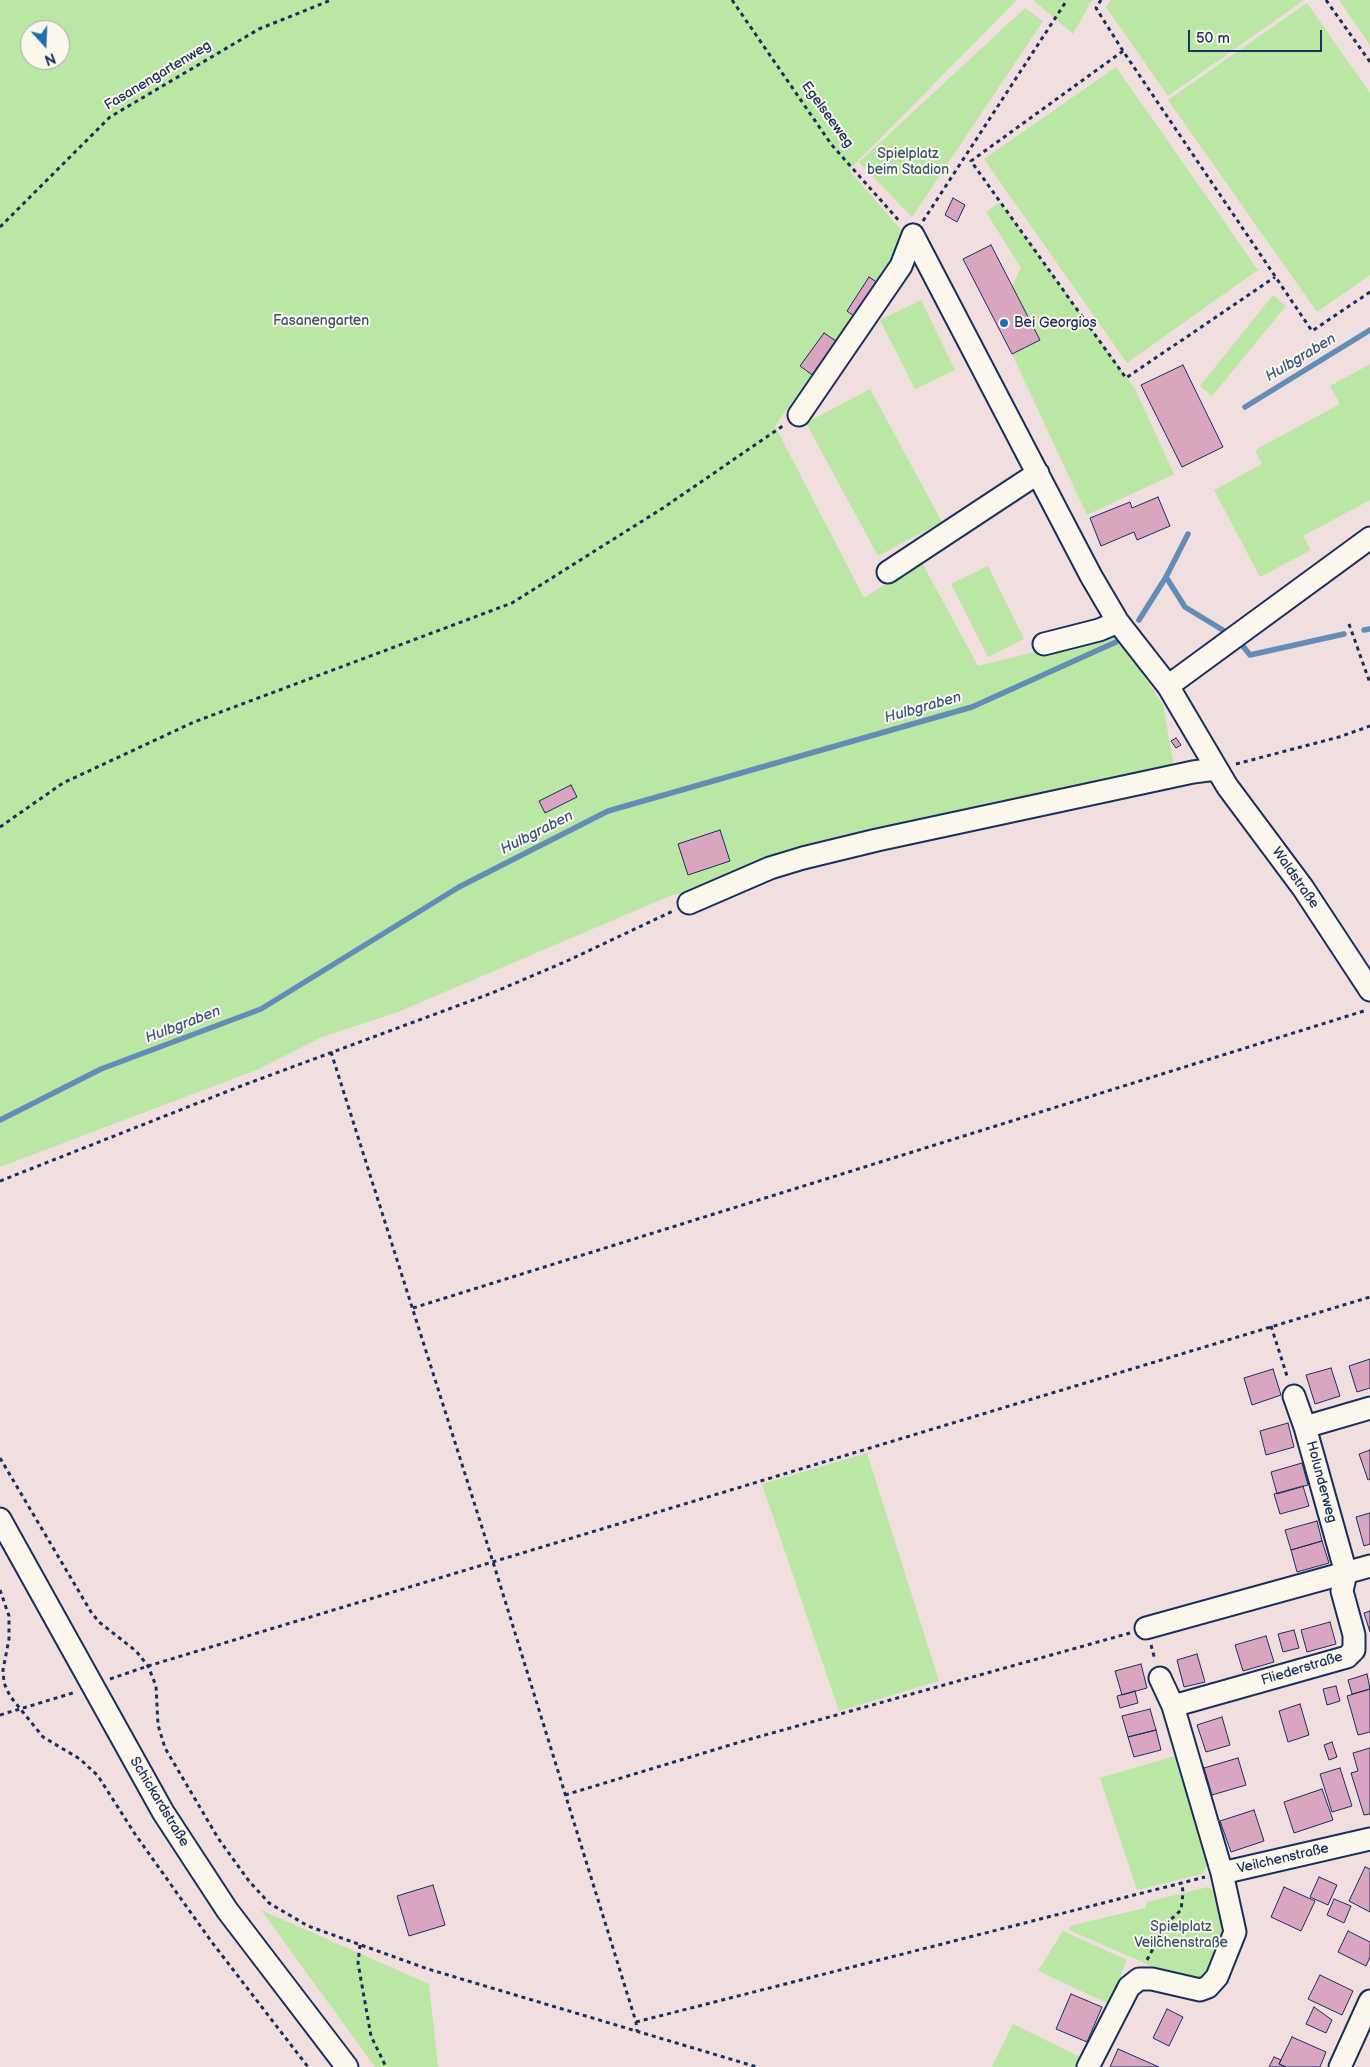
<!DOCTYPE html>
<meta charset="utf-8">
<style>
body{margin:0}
#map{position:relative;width:1370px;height:2067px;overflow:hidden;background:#f1dedf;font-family:"Balsamiq Sans",sans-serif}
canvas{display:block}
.north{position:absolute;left:20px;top:20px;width:50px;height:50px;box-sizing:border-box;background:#fbf7ec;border:1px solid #a1a7b3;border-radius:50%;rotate:160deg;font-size:14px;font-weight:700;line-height:20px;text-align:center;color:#1b2f5e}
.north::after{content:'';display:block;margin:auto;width:18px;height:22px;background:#1f6fb2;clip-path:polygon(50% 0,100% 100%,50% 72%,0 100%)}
.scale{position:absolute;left:1188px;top:30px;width:134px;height:22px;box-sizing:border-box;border:2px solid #1b2f5e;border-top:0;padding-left:6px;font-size:15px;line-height:18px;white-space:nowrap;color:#1b2f5e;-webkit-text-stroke:4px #fbf7ec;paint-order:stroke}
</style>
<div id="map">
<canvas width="1370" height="2067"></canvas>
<div class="north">N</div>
<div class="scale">50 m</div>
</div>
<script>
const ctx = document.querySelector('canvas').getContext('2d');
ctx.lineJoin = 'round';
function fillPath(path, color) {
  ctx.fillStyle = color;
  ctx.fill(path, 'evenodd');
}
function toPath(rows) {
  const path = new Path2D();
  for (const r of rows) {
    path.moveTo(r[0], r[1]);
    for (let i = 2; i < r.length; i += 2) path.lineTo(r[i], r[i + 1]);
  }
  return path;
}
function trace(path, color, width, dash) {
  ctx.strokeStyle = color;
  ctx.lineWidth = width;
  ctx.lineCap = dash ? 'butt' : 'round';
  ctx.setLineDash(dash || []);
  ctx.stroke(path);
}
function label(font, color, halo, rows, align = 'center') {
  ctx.font = font + ' "Balsamiq Sans",sans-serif';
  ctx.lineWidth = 4;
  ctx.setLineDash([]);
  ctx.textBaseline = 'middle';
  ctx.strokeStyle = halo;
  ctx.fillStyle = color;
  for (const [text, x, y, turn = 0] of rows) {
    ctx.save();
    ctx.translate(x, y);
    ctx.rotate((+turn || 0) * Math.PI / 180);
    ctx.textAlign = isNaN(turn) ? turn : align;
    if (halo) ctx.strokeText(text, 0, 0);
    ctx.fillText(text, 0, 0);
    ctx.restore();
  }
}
const green = toPath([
 [0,0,1017,0,849,170,908,238,775,426,864,598,921,561,978,666,1115,632,1163,705,1174,766,695,891,672,895,398,1012,322,1037,259,1069,0,1167],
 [30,30,60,30,60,60,30,60],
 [1033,0,1092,0,1073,34],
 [1111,0,1304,0,1168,96,1106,7],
 [1339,0,1370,0,1370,45],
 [1307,3,1370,93,1370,275,1317,312,1168,100],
 [1025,8,1043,21,912,217,859,162],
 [1116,67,1258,270,1127,363,984,159],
 [1000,202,1135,389,1174,474,1087,515,1012,354,1039,340,1012,286,1021,268,986,212],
 [1273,295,1286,306,1212,396,1200,386],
 [921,300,955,370,915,389,880,320],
 [1370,364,1370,500,1303,536,1311,550,1260,577,1214,490,1262,464,1255,450,1340,404,1330,386],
 [870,389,942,522,878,556,806,423],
 [988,566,1024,639,988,657,951,584],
 [867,1453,939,1681,839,1711,762,1484],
 [1178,1755,1209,1862,1202,1874,1137,1890,1100,1778],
 [1208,1887,1216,1893,1227,1933,1205,1981,1195,1985,1069,1930,1070,1926,1145,1908,1147,1902],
 [261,1910,429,1984,438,2067,375,2067],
 [1063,1931,1127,1960,1109,2004,1038,1971],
 [1013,2024,1082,2058,1077,2067,992,2067]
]);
const stream = toPath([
 [1245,407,1370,330],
 [1166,577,1185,607,1226,632],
 [1139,620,1166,577,1188,534],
 [1364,630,1370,629],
 [1242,645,1250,655,1344,634],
 [0,1120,101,1069,261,1009,459,887,608,811,972,707,1116,642]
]);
const building = toPath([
 [953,198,965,205,957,222,945,215,953,198],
 [991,245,1040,340,1012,354,963,259,991,245],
 [869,277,878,283,855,317,847,311,869,277],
 [824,333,842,345,818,379,800,366,824,333],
 [1183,365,1223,447,1182,467,1141,385,1183,365],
 [1158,497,1170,526,1137,540,1134,532,1101,546,1090,518,1130,502,1132,508,1158,497],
 [1176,738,1181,745,1176,748,1171,741,1176,738],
 [571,785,577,797,545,813,539,801,571,785],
 [720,830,730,861,688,875,678,844,720,830],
 [1370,1359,1370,1388,1357,1392,1349,1366,1370,1359],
 [1331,1368,1340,1396,1315,1404,1306,1375,1331,1368],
 [1273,1369,1281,1395,1252,1405,1244,1378,1273,1369],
 [1288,1423,1294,1447,1266,1455,1260,1431,1288,1423],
 [1370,1450,1370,1479,1368,1480,1359,1454,1370,1450],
 [1302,1463,1308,1485,1277,1494,1271,1472,1302,1463],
 [1303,1486,1309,1506,1280,1514,1274,1494,1303,1486],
 [1370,1513,1370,1544,1364,1546,1356,1517,1370,1513],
 [1317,1521,1322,1541,1291,1550,1285,1530,1317,1521],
 [1322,1541,1329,1563,1297,1572,1291,1550,1322,1541],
 [1370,1611,1370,1632,1364,1613,1370,1611],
 [1330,1622,1336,1644,1307,1652,1301,1630,1330,1622],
 [1294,1630,1299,1648,1283,1652,1278,1634,1294,1630],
 [1266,1636,1274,1662,1243,1671,1235,1645,1266,1636],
 [1197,1654,1205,1682,1184,1687,1177,1660,1197,1654],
 [1141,1664,1147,1688,1122,1695,1115,1671,1141,1664],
 [1367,1674,1370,1689,1352,1694,1348,1680,1367,1674],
 [1336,1686,1340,1701,1327,1705,1323,1689,1336,1686],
 [1370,1689,1370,1732,1358,1735,1347,1696,1370,1689],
 [1135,1691,1138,1703,1120,1708,1117,1696,1135,1691],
 [1300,1704,1309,1735,1288,1742,1279,1711,1300,1704],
 [1150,1709,1156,1730,1128,1737,1122,1716,1150,1709],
 [1222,1717,1230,1745,1206,1752,1197,1725,1222,1717],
 [1156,1730,1161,1750,1134,1757,1128,1737,1156,1730],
 [1332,1742,1337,1757,1329,1760,1324,1745,1332,1742],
 [1370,1748,1370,1814,1364,1815,1351,1773,1358,1771,1353,1753,1370,1748],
 [1238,1758,1246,1785,1212,1795,1204,1768,1238,1758],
 [1340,1768,1352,1806,1332,1812,1320,1774,1340,1768],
 [1322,1789,1333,1820,1294,1833,1284,1802,1322,1789],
 [1254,1810,1264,1841,1231,1852,1220,1821,1254,1810],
 [1365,1867,1370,1869,1370,1912,1349,1901,1365,1867],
 [1319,1877,1337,1885,1328,1905,1310,1897,1319,1877],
 [433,1885,445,1925,409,1936,397,1896,433,1885],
 [1284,1887,1315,1901,1301,1931,1271,1917,1284,1887],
 [1334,1899,1351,1906,1344,1923,1327,1915,1334,1899],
 [1348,1931,1370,1942,1370,1957,1366,1966,1338,1952,1348,1931],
 [1320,1975,1353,1991,1342,2015,1308,1999,1320,1975],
 [1071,1994,1102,2007,1087,2042,1056,2029,1071,1994],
 [1314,2007,1332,2020,1326,2033,1306,2024,1314,2007],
 [1167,2009,1183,2017,1169,2046,1153,2038,1167,2009],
 [1292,2037,1326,2052,1320,2067,1286,2067,1279,2064,1292,2037],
 [1118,2049,1159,2067,1110,2067,1118,2049],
 [1274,2057,1281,2060,1279,2064,1286,2067,1269,2067,1274,2057]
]);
const path = toPath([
 [732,0,831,144,900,222],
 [1101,0,1096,8,1123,51,1312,331,1370,292],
 [1326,0,1370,62],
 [1123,51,971,161,1126,378,1275,277],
 [923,221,1067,0],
 [0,227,110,117,259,29,331,0],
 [1349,624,1370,683],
 [1236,764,1339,737,1370,726],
 [0,827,63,783,194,722,512,603,663,508,784,425],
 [331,1052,493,1562,636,2022,637,2031],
 [0,1181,241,1086,492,993,567,961,673,911],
 [413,1308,1367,1010],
 [1271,1326,1288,1379],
 [0,1458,91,1612,99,1622,136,1651,148,1666,156,1686,158,1725,165,1748,218,1838,249,1881,269,1903,308,1926,428,1969,757,2067],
 [0,1590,9,1616,9,1639,3,1670,4,1683,10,1696,43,1737,80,1759,98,1776,135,1834,211,1941,308,2067],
 [1151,1645,1155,1660],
 [110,1679,148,1666,1370,1297],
 [0,1715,76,1692],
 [565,1795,740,1742,1130,1633],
 [360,1945,358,1963,371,2036,386,2067],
 [1147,1960,1166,1924,1181,1910,1183,1893,1182,1883],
 [636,2022,1205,1877]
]);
const minor = toPath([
 [913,235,1091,576,1118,622,1168,686,1227,786,1303,888,1370,990],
 [799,415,901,266,913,235],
 [888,572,1038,473],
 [1044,644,1099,630,1118,622],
 [1168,686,1370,538],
 [689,903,770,868,803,858,877,840,1193,772,1216,769],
 [1294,1396,1305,1427],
 [0,1519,163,1812,227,1910,347,2067],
 [1146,1628,1370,1566],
 [1173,1706,1347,1657,1354,1650,1354,1635,1342,1591,1346,1573,1305,1427,1370,1408],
 [1222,1873,1370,1839],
 [1088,2067,1129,1987,1139,1979,1152,1979,1200,1990,1208,1987,1217,1977,1235,1932,1222,1873,1173,1706,1160,1678],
 [1340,2067,1370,2001]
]);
const markers = [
 [1004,323,5,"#1f6fb2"]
];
const streetNames = [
 ["Fasanengartenweg",158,76,-31],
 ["Egelseeweg",827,115,54],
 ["Waldstraße",1295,878,55],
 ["Holunderweg",1321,1482,75],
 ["Fliederstraße",1302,1669,-17],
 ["Schickardstraße",159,1802,59],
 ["Veilchenstraße",1283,1859,-13]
];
const parkNames = [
 ["Spielplatz",908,154],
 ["beim Stadion",908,170],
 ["Fasanengarten",321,321],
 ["Spielplatz",1181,1927],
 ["Veilchenstraße",1181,1943]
];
const poiNames = [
 ["Bei Georgios",1014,323]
];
const waterNames = [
 ["Hulbgraben",1301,358,-31],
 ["Hulbgraben",923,708,-16],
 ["Hulbgraben",537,833,-27],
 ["Hulbgraben",183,1025,-21]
];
fillPath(green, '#bbe7a4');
trace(stream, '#628db6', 5.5);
fillPath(building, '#d9a5c0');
trace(building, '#1b2f5e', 1);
trace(minor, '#1b2f5e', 25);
trace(path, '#1b2f5e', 3, [4, 4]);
trace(minor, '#fbf7ec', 21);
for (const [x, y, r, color] of markers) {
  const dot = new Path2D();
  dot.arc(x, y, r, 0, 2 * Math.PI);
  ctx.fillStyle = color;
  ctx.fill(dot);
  trace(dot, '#fbf7ec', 2);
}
label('14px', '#1b2f5e', '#fbf7ec', streetNames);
label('14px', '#3b546c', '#fbf7ec', parkNames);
label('14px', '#1b2f5e', '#fbf7ec', poiNames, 'left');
label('italic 15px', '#385683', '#fbf7ec', waterNames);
</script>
